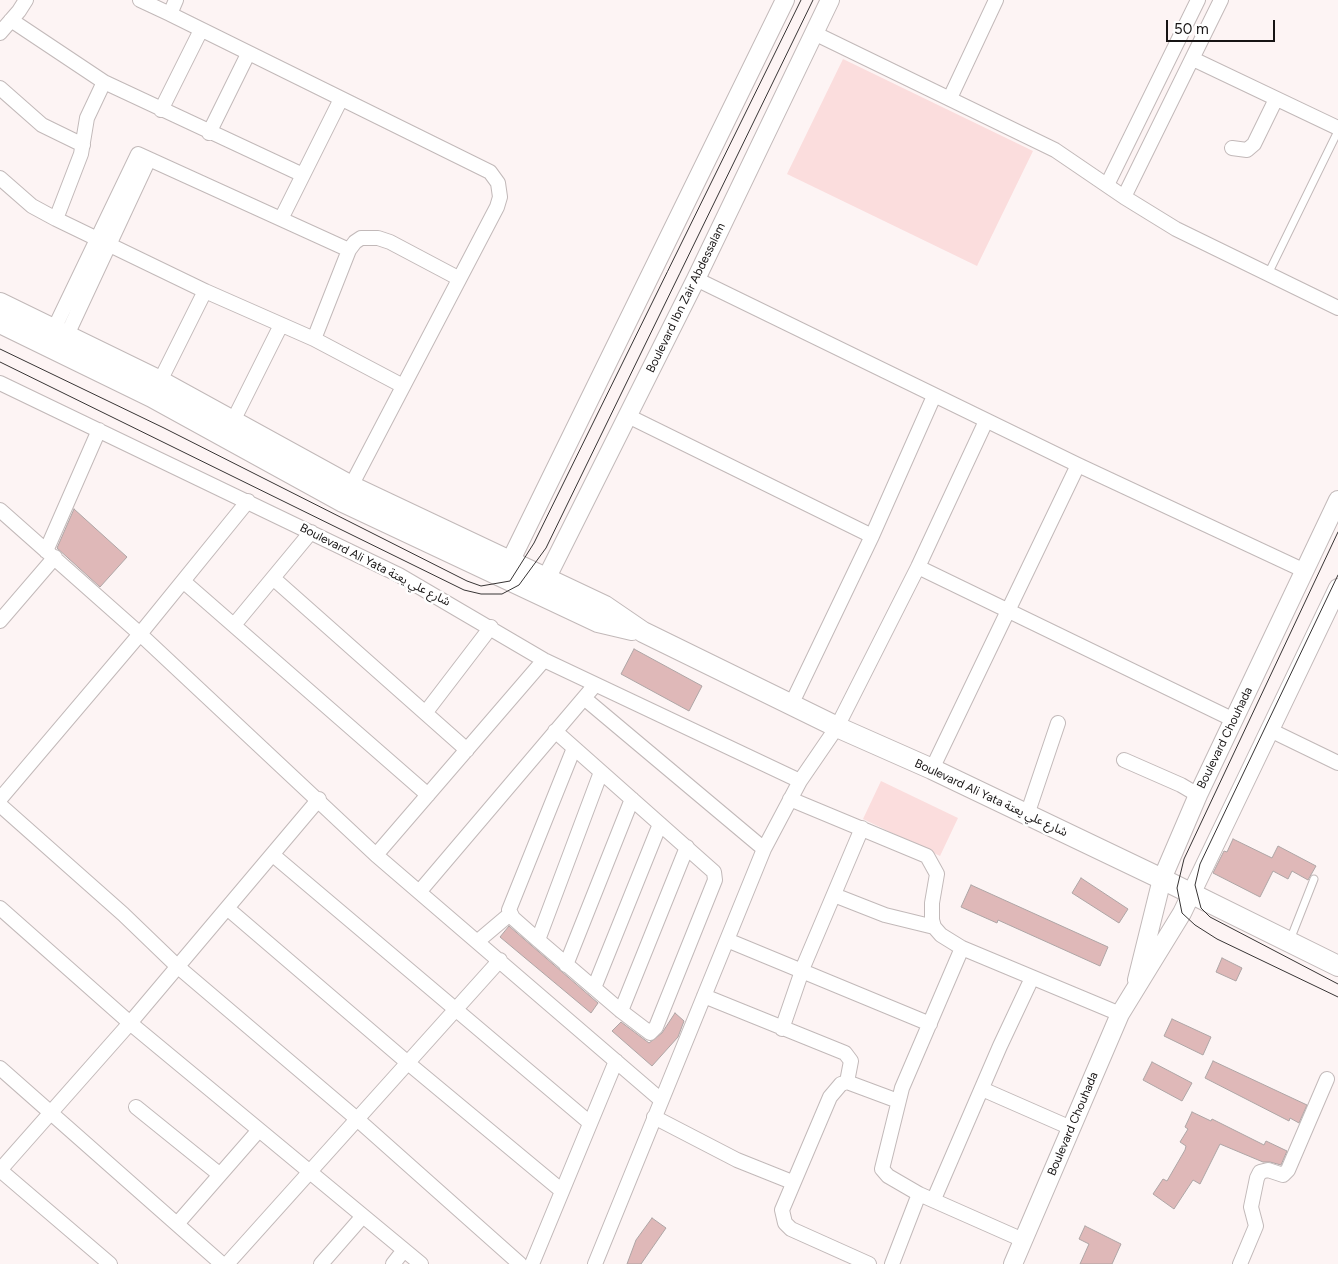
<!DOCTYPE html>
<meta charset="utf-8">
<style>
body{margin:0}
#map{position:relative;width:1338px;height:1264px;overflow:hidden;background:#fdf4f4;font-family:Figtree,sans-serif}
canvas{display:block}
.scale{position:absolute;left:1166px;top:20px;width:109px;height:22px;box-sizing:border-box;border:2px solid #171414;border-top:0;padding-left:6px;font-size:15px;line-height:18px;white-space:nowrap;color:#171414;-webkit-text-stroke:4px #fff;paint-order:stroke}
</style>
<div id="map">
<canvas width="1338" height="1264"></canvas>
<div class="scale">50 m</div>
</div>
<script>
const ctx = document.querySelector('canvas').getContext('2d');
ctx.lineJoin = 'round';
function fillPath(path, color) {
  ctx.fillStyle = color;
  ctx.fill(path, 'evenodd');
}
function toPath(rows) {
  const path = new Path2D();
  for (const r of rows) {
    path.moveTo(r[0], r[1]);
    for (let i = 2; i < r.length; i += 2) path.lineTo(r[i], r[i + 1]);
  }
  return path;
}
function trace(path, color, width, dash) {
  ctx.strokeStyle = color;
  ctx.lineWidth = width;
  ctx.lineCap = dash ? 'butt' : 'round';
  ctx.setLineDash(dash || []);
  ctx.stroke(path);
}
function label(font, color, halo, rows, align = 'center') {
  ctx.font = font + ' Figtree,"Noto Sans Arabic",sans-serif';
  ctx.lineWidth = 5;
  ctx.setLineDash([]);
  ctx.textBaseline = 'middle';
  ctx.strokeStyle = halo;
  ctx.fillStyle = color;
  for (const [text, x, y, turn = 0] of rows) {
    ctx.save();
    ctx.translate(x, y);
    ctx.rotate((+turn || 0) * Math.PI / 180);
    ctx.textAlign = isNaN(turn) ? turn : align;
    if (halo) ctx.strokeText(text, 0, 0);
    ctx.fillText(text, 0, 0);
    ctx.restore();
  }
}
const green = toPath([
 [843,59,1033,151,977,266,787,174],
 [881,781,958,818,940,856,863,819]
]);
const building = toPath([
 [74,509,127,557,100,587,57,548,74,509],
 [634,649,702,686,689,711,621,674,634,649],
 [1233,839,1272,858,1278,846,1316,866,1308,880,1292,871,1288,879,1273,871,1260,897,1213,873,1224,851,1227,852,1233,839],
 [1081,878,1128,909,1119,923,1072,893,1081,878],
 [971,885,1108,947,1100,966,998,920,997,923,961,907,971,885],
 [509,926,598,1003,591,1013,500,937,509,926],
 [1222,958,1242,968,1236,981,1216,972,1222,958],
 [675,1013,684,1021,678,1037,652,1066,612,1031,621,1022,649,1043,662,1033,675,1013],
 [1172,1019,1211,1037,1203,1055,1164,1036,1172,1019],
 [1213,1061,1307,1105,1299,1123,1290,1118,1289,1121,1205,1078,1213,1061],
 [1152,1062,1192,1083,1182,1101,1143,1080,1152,1062],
 [1192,1112,1211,1121,1212,1119,1264,1145,1266,1141,1287,1151,1281,1165,1270,1162,1263,1162,1220,1144,1200,1184,1193,1180,1174,1209,1153,1194,1163,1179,1167,1181,1185,1150,1186,1146,1180,1142,1188,1129,1185,1127,1192,1112],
 [652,1218,666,1228,641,1264,627,1264,636,1240,652,1218],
 [1085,1226,1121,1244,1112,1264,1080,1264,1089,1244,1079,1239,1085,1226]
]);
const service = toPath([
 [1268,274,1338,131],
 [1290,940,1314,879]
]);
const minor = toPath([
 [140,0,170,14,176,0],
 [170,14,490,172,498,183,500,197,497,207,351,486],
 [11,20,104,82,303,175,341,99],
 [0,33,19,11,26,0],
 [814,33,1055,150,1124,197,1176,229,1338,308],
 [1193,59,1338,128],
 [0,88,42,125,83,145],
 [950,98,996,0],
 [161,110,201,30],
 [209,133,248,54],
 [1232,148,1247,150,1254,144,1276,99],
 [0,178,32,206,56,219,205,291,314,339,403,386],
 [1107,185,1198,0],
 [1124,197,1221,0],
 [56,219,81,154,87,118,104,82],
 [281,219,303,175],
 [696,279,1078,465,1305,571],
 [54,329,138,154,349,250],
 [67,335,149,159],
 [314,339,349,250,355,242,361,238,378,238,390,242,458,278],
 [160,381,205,291],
 [0,383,399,575,544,660,800,781],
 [628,416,872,536],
 [233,421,281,325],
 [0,510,140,634,376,855,661,1100],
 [46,551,99,430],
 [918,567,1234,720],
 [273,578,467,750],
 [183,581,428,795],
 [0,621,55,557],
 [234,625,311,532],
 [584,698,764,849],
 [791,705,872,536,934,396],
 [426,712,491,627],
 [1270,730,1338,763],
 [555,731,714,872,715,880,656,1027,650,1033,621,1011,538,940,513,918,509,910,574,748],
 [1124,760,1181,785,1198,795],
 [932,769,1078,465],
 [0,799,140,634,248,501],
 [790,799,927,856,937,874,932,903,932,920,934,927,941,935,962,948,1120,1014],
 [0,805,123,914,177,966,357,1119,520,1264],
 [1027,815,1058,723],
 [273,855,590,1123],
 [376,855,544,660],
 [420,891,595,685],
 [834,895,885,915,934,927],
 [0,908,130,1023,421,1264],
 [227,908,408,1063,562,1191],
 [538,940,601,772],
 [727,940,930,1024],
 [478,941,510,914],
 [962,948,902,1088,882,1169,888,1176,919,1194,1023,1240],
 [566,965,632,799],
 [594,988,660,824],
 [704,996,845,1053,851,1061,847,1082],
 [621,1011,687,847],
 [782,1029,804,965,862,828],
 [0,1068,222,1264],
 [982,1089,1071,1128],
 [136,1107,219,1174],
 [654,1117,737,1160,792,1182],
 [0,1170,130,1023,319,799],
 [0,1170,110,1264],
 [934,1199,1000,1046,1032,978],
 [177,1224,259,1130],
 [227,1264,500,960],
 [321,1264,363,1216],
 [393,1264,404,1250],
 [532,1264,616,1061],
 [595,1264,764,849,800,781,837,727,918,567,986,421],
 [869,1264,791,1229,785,1223,782,1210,830,1097,841,1084,847,1082,898,1101],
 [892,1264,919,1194],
 [1240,1264,1256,1226,1251,1207,1257,1178,1260,1172,1268,1170,1283,1175,1288,1170,1327,1079]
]);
const tertiary = toPath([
 [505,572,785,0],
 [541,589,696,279,830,0],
 [1137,980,1162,879,1198,795,1338,500],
 [1013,1264,1120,1014,1182,913,1338,588]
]);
const secondary = toPath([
 [0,303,160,381,351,486,605,606,643,632,837,727,932,769,1162,879,1338,966],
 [0,323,152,397,343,502,598,622,632,630]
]);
const tram = toPath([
 [0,349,164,428,467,581,481,586,510,581,534,543,801,0],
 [0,362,464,590,481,594,502,594,519,585,546,548,813,0],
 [1338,532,1184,859,1177,888,1182,913,1195,925,1217,939,1338,997],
 [1338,575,1200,864,1195,885,1201,908,1210,917,1338,984]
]);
const streetNames = [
 ["Boulevard Ibn Zair Abdessalam",686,298,-64],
 ["Boulevard Ali Yata شارع علي يعتة",375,565,27],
 ["Boulevard Chouhada",1225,738,-64],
 ["Boulevard Ali Yata شارع علي يعتة",991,798,25],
 ["Boulevard Chouhada",1073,1124,-67]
];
fillPath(green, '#fbdddd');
fillPath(building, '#dfb8b8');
trace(building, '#aea5a5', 1);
trace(service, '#c2b9b9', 9);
trace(minor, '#c2b9b9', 16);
trace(tertiary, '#c2b9b9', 20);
trace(secondary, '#c2b9b9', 22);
trace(service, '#fff', 7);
trace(minor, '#fff', 14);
trace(tertiary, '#fff', 18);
trace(secondary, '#fff', 20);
trace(tram, '#373434', 1);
label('12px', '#171414', '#fff', streetNames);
</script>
